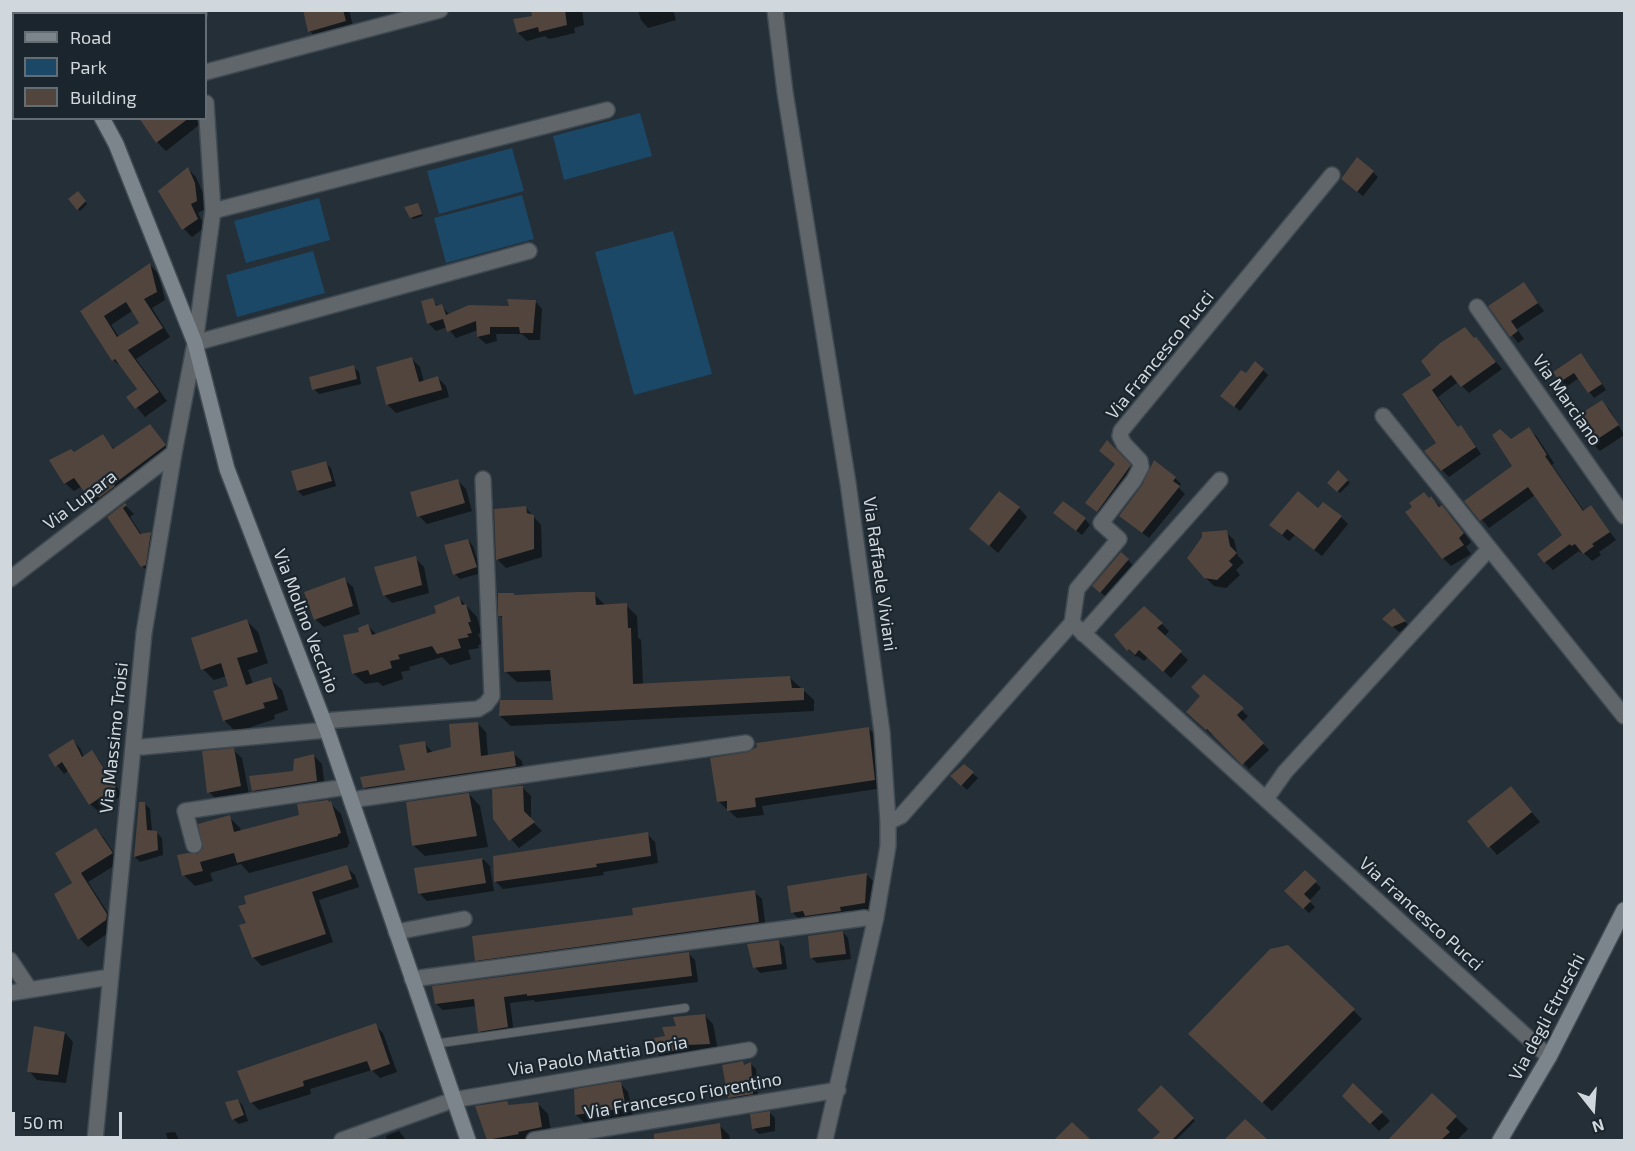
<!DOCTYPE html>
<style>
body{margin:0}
#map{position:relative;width:1635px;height:1151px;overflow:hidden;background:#242f37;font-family:"Exo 2",sans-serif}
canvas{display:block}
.frame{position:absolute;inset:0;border:12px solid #d1d8dd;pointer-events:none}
.legend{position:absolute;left:12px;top:12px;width:195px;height:108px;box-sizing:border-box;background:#1b252d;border:2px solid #646d73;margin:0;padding:8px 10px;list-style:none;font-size:18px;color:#d1d8dd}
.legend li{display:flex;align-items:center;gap:12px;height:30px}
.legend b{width:30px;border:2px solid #646d73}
.north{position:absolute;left:1563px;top:1079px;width:60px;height:60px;-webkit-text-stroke:4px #1b252d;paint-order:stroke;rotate:163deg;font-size:16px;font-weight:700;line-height:24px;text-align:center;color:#d1d8dd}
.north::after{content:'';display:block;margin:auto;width:21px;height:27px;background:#d1d8dd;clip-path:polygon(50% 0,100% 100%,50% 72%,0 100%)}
.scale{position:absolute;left:12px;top:1112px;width:110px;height:27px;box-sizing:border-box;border:3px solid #d1d8dd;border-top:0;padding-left:8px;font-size:18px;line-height:21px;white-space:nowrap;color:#d1d8dd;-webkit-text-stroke:4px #1b252d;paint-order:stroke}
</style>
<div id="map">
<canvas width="1635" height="1151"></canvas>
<div class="frame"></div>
<ul class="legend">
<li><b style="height:8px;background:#7d858c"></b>Road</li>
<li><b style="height:16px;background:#1b4866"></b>Park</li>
<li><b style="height:16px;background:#51453e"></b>Building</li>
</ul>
<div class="north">N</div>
<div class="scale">50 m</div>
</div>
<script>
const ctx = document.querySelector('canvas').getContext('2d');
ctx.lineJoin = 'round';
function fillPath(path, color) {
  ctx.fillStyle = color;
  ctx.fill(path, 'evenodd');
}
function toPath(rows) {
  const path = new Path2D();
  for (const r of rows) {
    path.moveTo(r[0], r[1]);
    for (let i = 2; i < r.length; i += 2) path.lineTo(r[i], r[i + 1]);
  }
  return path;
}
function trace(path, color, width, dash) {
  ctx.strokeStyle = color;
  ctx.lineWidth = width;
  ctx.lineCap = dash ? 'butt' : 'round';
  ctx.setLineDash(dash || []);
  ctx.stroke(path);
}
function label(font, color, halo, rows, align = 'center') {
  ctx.font = font + ' "Exo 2",sans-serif';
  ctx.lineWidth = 4.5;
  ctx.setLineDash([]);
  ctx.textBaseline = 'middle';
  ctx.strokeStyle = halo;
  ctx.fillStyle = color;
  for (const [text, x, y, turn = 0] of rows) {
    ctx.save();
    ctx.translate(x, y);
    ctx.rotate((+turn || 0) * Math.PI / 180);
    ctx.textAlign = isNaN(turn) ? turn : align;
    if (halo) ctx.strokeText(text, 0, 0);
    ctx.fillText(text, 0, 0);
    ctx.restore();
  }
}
const green = toPath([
 [640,113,652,156,564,180,553,136],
 [512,148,524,191,439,214,427,171],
 [522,195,534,239,446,263,434,218],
 [319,198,330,240,246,263,234,221],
 [673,231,712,374,634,395,595,252],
 [313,251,325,293,237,317,226,275]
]);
const shadow = toPath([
 [109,10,162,10,156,14,111,14],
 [305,10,349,10,354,30,318,40,310,31],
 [533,10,582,10,584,25,574,28,575,33,549,39,545,36,527,41,518,33,515,20,534,17],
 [638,10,673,10,676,20,648,28,641,20],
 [141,118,196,118,199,125,166,151,157,142],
 [188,169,196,177,203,193,205,209,198,213,205,227,192,237,184,229],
 [1373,172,1378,177,1363,196,1348,184],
 [78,193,87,204,80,211,70,200],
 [417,205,423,216,413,219,411,217],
 [150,265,158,273,165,300,152,308,170,337,136,359,167,401,145,417,128,397,139,389,123,368,113,360,82,311],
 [132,311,141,323,119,337,111,325],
 [1523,284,1544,311,1517,329,1524,339,1518,343,1490,306],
 [432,300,439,307,441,306,450,315,510,307,535,301,542,309,540,340,529,340,522,334,496,334,497,341,486,344,478,337,478,330,456,338,447,327,436,331,429,324,423,302],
 [1476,338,1502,369,1469,393,1458,382,1438,397,1459,428,1460,427,1467,434,1481,454,1449,477,1442,470,1438,443,1404,395,1433,375],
 [412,359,420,367,424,382,438,378,446,386,449,397,396,413,388,405,378,368],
 [1586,360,1606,390,1594,398,1579,378,1566,387,1555,373],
 [353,367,359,372,361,384,319,394,314,389],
 [1263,370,1268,375,1240,411,1228,401,1246,375],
 [1602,402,1610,410,1624,435,1600,451,1592,443],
 [150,426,173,454,101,509,82,486,74,491,65,483,74,454,103,436,115,450],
 [1529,429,1537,437,1554,463,1552,465,1584,511,1591,507,1616,540,1599,552,1601,555,1592,561,1583,552,1581,553,1579,551,1553,570,1545,562,1564,536,1535,495,1489,528,1466,501,1514,466,1511,441],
 [1107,443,1135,472,1103,516,1092,508,1116,464],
 [325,463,331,468,336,486,303,496,298,491],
 [1338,473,1350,483,1340,493,1329,483],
 [1175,478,1181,484,1179,488,1185,494,1149,538,1128,522],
 [457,480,466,489,472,511,427,524,419,516],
 [1431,498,1450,515,1471,542,1466,547,1471,554,1451,566,1443,558],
 [125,505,134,514,130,517,142,535,150,534,159,542,151,574,142,566,109,518],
 [526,508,541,525,542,557,506,568,498,560,496,510],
 [1019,508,1027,517,998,553,971,529],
 [1318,511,1341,517,1348,524,1322,556,1295,535,1289,541,1278,532],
 [1060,518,1085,519,1090,525,1082,535],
 [1226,532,1234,540,1238,556,1244,562,1236,570,1240,575,1226,588,1214,586,1205,577],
 [468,540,473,546,481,573,460,579,455,574],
 [415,558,424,567,429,593,392,603,384,595],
 [1128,560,1133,565,1106,597,1099,591],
 [344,579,353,587,360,614,324,627,315,619],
 [513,594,516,597,594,594,605,605,626,605,637,616,638,638,641,640,643,685,789,677,814,700,814,711,511,726,500,716,555,701,553,681,517,682,506,672,504,619,500,616],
 [459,598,477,617,481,633,478,634,482,644,478,645,479,648,468,650,471,659,450,665,442,657,409,667,410,670,401,672,403,679,383,686,378,682,365,684,353,673,361,633,368,626,377,635,438,614],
 [1394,610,1410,627,1399,632,1390,624],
 [247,621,258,632,268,663,248,670,253,684,270,679,282,690,288,710,274,715,275,719,236,732,224,720,230,687,226,676,214,680,203,669],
 [1162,624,1169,631,1164,637,1188,660,1171,678,1148,657,1144,661,1137,656,1136,657,1116,635],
 [1204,676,1248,716,1242,722,1269,750,1249,769,1214,733,1212,735,1194,718,1202,696],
 [478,724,486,732,488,757,513,753,522,761,524,774,373,796,364,788,406,771,424,743,433,753,452,748],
 [869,729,877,737,883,788,762,806,764,815,737,818,718,801],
 [73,741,80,748,84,757,92,752,99,760,122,795,98,811,90,804,69,770,64,774,50,756],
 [233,750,242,758,249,794,217,800,209,792],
 [314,756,322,764,325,789,261,799,253,790,295,772],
 [964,766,978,778,967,790,952,776],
 [523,788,531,796,531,820,542,831,519,848,494,819],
 [1511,788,1540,822,1497,855,1469,822],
 [469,794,480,806,488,847,425,856,413,845],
 [330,803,341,814,350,844,348,844,348,847,249,873,241,864,210,873,213,881,195,886,184,875,196,856,203,852,229,817,240,828,241,832,301,816],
 [140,804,145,804,150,809,152,832,157,833,162,838,163,855,140,862,135,857],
 [96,829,104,838,120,862,88,882,115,924,114,929,88,947,80,939,74,884],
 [647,834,655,842,658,863,603,872,604,875,503,889,495,881],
 [483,859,491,867,490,868,494,891,427,901,419,893,416,869],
 [346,867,355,875,359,887,319,900,333,942,262,966,253,957,248,924],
 [1305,872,1321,888,1309,901,1315,907,1309,913,1286,891],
 [867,875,875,883,873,911,800,920,792,912,789,887],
 [754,892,762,899,766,930,485,968,477,960,635,916],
 [843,932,848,938,851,959,817,963,812,958],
 [779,942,784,947,787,969,760,973,755,967],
 [1288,946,1362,1019,1272,1111,1199,1042],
 [688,953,695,960,698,982,535,1002,534,1000,510,1003,514,1034,486,1037,480,1031,477,1006,443,1010,436,1004],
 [705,1016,713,1024,718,1051,666,1062,658,1054,667,1038,677,1028],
 [375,1025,383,1033,397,1072,380,1078,372,1070,310,1089,311,1094,259,1110,251,1102],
 [65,1033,73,1042,66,1083,37,1080,29,1071],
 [742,1063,746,1066,751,1064,756,1069,758,1099,735,1103,730,1097],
 [620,1083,628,1092,633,1116,585,1123,576,1115],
 [1353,1085,1390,1121,1379,1131,1344,1096],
 [1161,1087,1195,1121,1176,1140,1164,1140,1159,1135,1162,1132],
 [1432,1095,1468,1129,1457,1140,1390,1140],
 [238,1100,243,1106,248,1121,239,1124,233,1119],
 [507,1102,511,1107,538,1104,548,1114,552,1137,540,1140,488,1140,477,1107],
 [770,1113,775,1118,775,1131,759,1134,754,1129],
 [1245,1121,1265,1140,1226,1140],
 [719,1125,729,1135,730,1140,668,1140,667,1133],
 [399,1131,406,1140,387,1140,386,1136],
 [175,1132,179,1140,168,1140,166,1133]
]);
const building = toPath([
 [303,10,343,10,346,21,308,32],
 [531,10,565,10,567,25,539,32,538,27,517,33,513,19,532,16],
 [139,118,189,118,156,143],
 [1357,157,1374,171,1357,192,1341,179],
 [188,167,195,183,197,201,191,204,198,219,182,230,158,191],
 [78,191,86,201,77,210,68,199],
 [418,203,422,214,410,218,404,207],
 [150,263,157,292,144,299,163,328,128,350,159,392,135,409,126,397,137,389,115,359,112,361,80,311],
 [126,302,139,323,117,337,104,316],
 [1524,282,1538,303,1511,321,1518,331,1510,337,1488,306],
 [433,298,436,306,442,304,446,315,469,305,509,306,507,299,536,300,533,333,520,333,519,327,490,327,490,334,477,337,476,321,447,332,443,319,427,324,421,301],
 [1465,327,1474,338,1476,337,1496,362,1461,387,1451,375,1432,390,1458,427,1461,425,1476,447,1441,471,1424,451,1436,443,1402,394,1431,375,1421,361,1440,343],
 [1581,353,1602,384,1588,393,1574,373,1560,382,1553,372],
 [412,357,419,382,438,376,442,390,386,405,376,367],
 [1255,361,1264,369,1234,407,1220,396,1241,370,1246,373],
 [354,365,357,379,312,390,309,377],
 [1602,400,1619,425,1590,444,1574,418],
 [150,424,166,445,114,484,115,486,99,498,98,496,91,501,74,478,64,484,49,460,71,449,74,452,103,434,113,449],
 [1529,427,1547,455,1545,456,1583,511,1591,505,1610,532,1592,544,1594,546,1583,554,1575,544,1571,546,1570,544,1544,563,1537,554,1562,535,1528,487,1480,521,1464,501,1512,466,1492,435,1500,429,1511,439],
 [1107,440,1131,465,1097,512,1085,503,1115,464,1099,451],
 [1154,460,1176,477,1173,481,1180,486,1142,533,1119,516,1142,485],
 [326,461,332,481,297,491,291,471],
 [1338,470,1348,480,1337,492,1327,483],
 [458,479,465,503,417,517,410,492],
 [999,491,1020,507,989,546,969,529],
 [1298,491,1318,508,1323,502,1342,516,1314,550,1287,529,1282,535,1269,525],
 [1424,492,1429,498,1431,496,1439,507,1442,505,1464,533,1459,538,1464,545,1442,559,1405,512,1412,507,1409,503],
 [1063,501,1086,518,1076,531,1053,513],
 [125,503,127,505,123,508,140,534,151,532,146,565,141,567,107,517],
 [526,506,527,513,534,515,534,549,496,560,494,509],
 [1227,530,1230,546,1237,553,1229,561,1233,565,1217,580,1204,578,1187,558,1202,537,1202,532],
 [468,539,477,567,453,575,444,545],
 [1121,552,1129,559,1100,593,1092,586],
 [416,556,422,585,383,596,374,567],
 [345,577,353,606,314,620,304,592],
 [577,592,595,592,596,605,627,603,628,628,631,628,633,684,790,676,792,688,804,688,804,700,499,716,500,700,553,700,550,670,504,672,502,616,498,616,498,593,514,593,514,595],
 [459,596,462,605,466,604,471,622,468,622,472,633,467,634,469,637,458,639,461,648,437,654,432,646,398,655,400,659,390,661,392,668,370,675,368,670,352,674,343,635,359,632,358,628,368,624,372,635,436,613,434,606],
 [1144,606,1163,623,1157,628,1182,651,1163,672,1139,650,1135,655,1129,649,1127,651,1114,635],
 [1394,608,1406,621,1392,627,1382,619],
 [247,619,258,652,237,658,246,685,271,677,278,699,263,703,265,708,223,721,213,691,228,686,221,663,201,670,191,638],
 [1204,674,1244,708,1237,715,1264,743,1242,765,1207,729,1206,730,1186,712,1200,696,1191,687],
 [478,722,481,756,514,751,516,766,363,788,360,777,405,770,399,745,425,741,427,753,451,747,449,724],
 [869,727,875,780,755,798,756,807,727,811,727,801,717,802,710,758,748,752,757,747,756,743],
 [73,739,82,757,92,750,116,787,89,805,62,762,55,767,48,755],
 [234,748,241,786,207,793,202,751],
 [314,754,317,781,252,791,249,776,293,771,294,759],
 [964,764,974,772,961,786,950,776],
 [519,786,523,786,524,811,535,822,509,841,493,819,492,789],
 [1511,786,1532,812,1488,848,1467,821],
 [469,793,477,836,412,846,406,802],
 [328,800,329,802,331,801,341,833,338,834,338,836,237,863,234,853,200,862,203,871,182,876,177,855,188,853,197,854,203,848,198,824,230,815,234,832,299,815,297,804],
 [139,802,145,802,147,830,157,831,158,850,134,857],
 [96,828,113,853,81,873,107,914,106,920,78,940,54,894,72,883,55,853],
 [648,832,651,856,596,864,597,867,494,882,493,856],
 [484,858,482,860,486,883,418,894,414,868],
 [347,865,352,879,312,892,326,934,252,958,239,925,246,923,238,906,246,904,244,896],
 [1305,870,1317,881,1304,894,1311,901,1303,909,1284,891],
 [867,873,865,903,840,907,841,911,805,916,803,911,791,913,787,886],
 [755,890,759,922,475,961,472,936,633,915,632,908],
 [843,931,846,954,810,958,808,936],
 [779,940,782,964,753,968,747,944],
 [1288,945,1355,1009,1262,1103,1188,1034,1270,949],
 [689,952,692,976,527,996,527,994,504,997,508,1027,478,1032,474,999,435,1004,432,986],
 [705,1014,710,1044,687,1045,689,1048,657,1054,654,1038,665,1036,662,1027,676,1026,673,1017],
 [376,1023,390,1064,371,1071,367,1061,303,1081,304,1086,250,1103,237,1071],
 [34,1026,65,1032,58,1075,27,1072],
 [743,1061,744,1065,751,1062,753,1094,728,1098,722,1065],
 [616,1082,621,1082,626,1108,575,1115,574,1089],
 [1353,1083,1383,1112,1370,1124,1342,1096],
 [1161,1085,1194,1118,1172,1140,1151,1140,1160,1132,1137,1110],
 [1432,1093,1457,1116,1446,1128,1450,1132,1441,1140,1388,1140],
 [238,1099,244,1115,232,1120,225,1102],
 [507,1101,509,1105,538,1102,542,1127,518,1132,519,1134,487,1140,475,1106],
 [770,1111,770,1126,752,1129,750,1114],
 [1245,1119,1268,1140,1224,1140],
 [1072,1122,1091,1140,1054,1140],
 [720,1123,722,1140,654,1140,654,1134]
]);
const lane = toPath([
 [434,1044,685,1008]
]);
const street = toPath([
 [199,10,199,14],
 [775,10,785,92,848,483,882,732,888,822,888,846,876,917,825,1140],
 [206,72,440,10],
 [213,211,607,110],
 [1477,307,1624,516],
 [195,343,529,251],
 [1383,416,1624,716],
 [10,579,174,453],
 [1072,623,1077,589,1119,539,1101,523,1134,480,1141,467,1140,461,1124,444,1120,436,1121,431,1332,175],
 [1083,634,1220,480],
 [323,721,478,709,486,704,492,696,483,479],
 [142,747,327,730],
 [1266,799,1285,772,1489,549],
 [351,800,746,743],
 [888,822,901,816,1072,623,1549,1057],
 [194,845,185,811,346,787],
 [396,932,464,919],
 [10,960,30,990],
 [412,979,865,918],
 [10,993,110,977],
 [95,1140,144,633,174,453,195,343,213,211,206,103],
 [342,1140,453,1100,749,1050],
 [534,1140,838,1090]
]);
const secondary = toPath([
 [15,10,18,14],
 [102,118,116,144,195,343,227,469,327,730,468,1140],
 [1500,1140,1549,1057,1624,910]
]);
const streetNames = [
 ["Via Francesco Pucci",1160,355,-51],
 ["Via Marciano",1567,400,55],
 ["Via Lupara",80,500,-37],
 ["Via Raffaele Viviani",880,574,82],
 ["Via Molino Vecchio",306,621,69],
 ["Via Massimo Troisi",114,738,-84],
 ["Via Francesco Pucci",1421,914,42],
 ["Via degli Etruschi",1547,1017,-62],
 ["Via Paolo Mattia Doria",598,1056,-9],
 ["Via Francesco Fiorentino",683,1096,-10]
];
fillPath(green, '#1b4866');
fillPath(shadow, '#0007');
fillPath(building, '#51453e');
trace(lane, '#404a52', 10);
trace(street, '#404a52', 18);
trace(secondary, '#404a52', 18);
trace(lane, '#61666a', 8);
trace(street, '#61666a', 15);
trace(secondary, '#7d858c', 15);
label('18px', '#d1d8dd', '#1b252d', streetNames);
</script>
